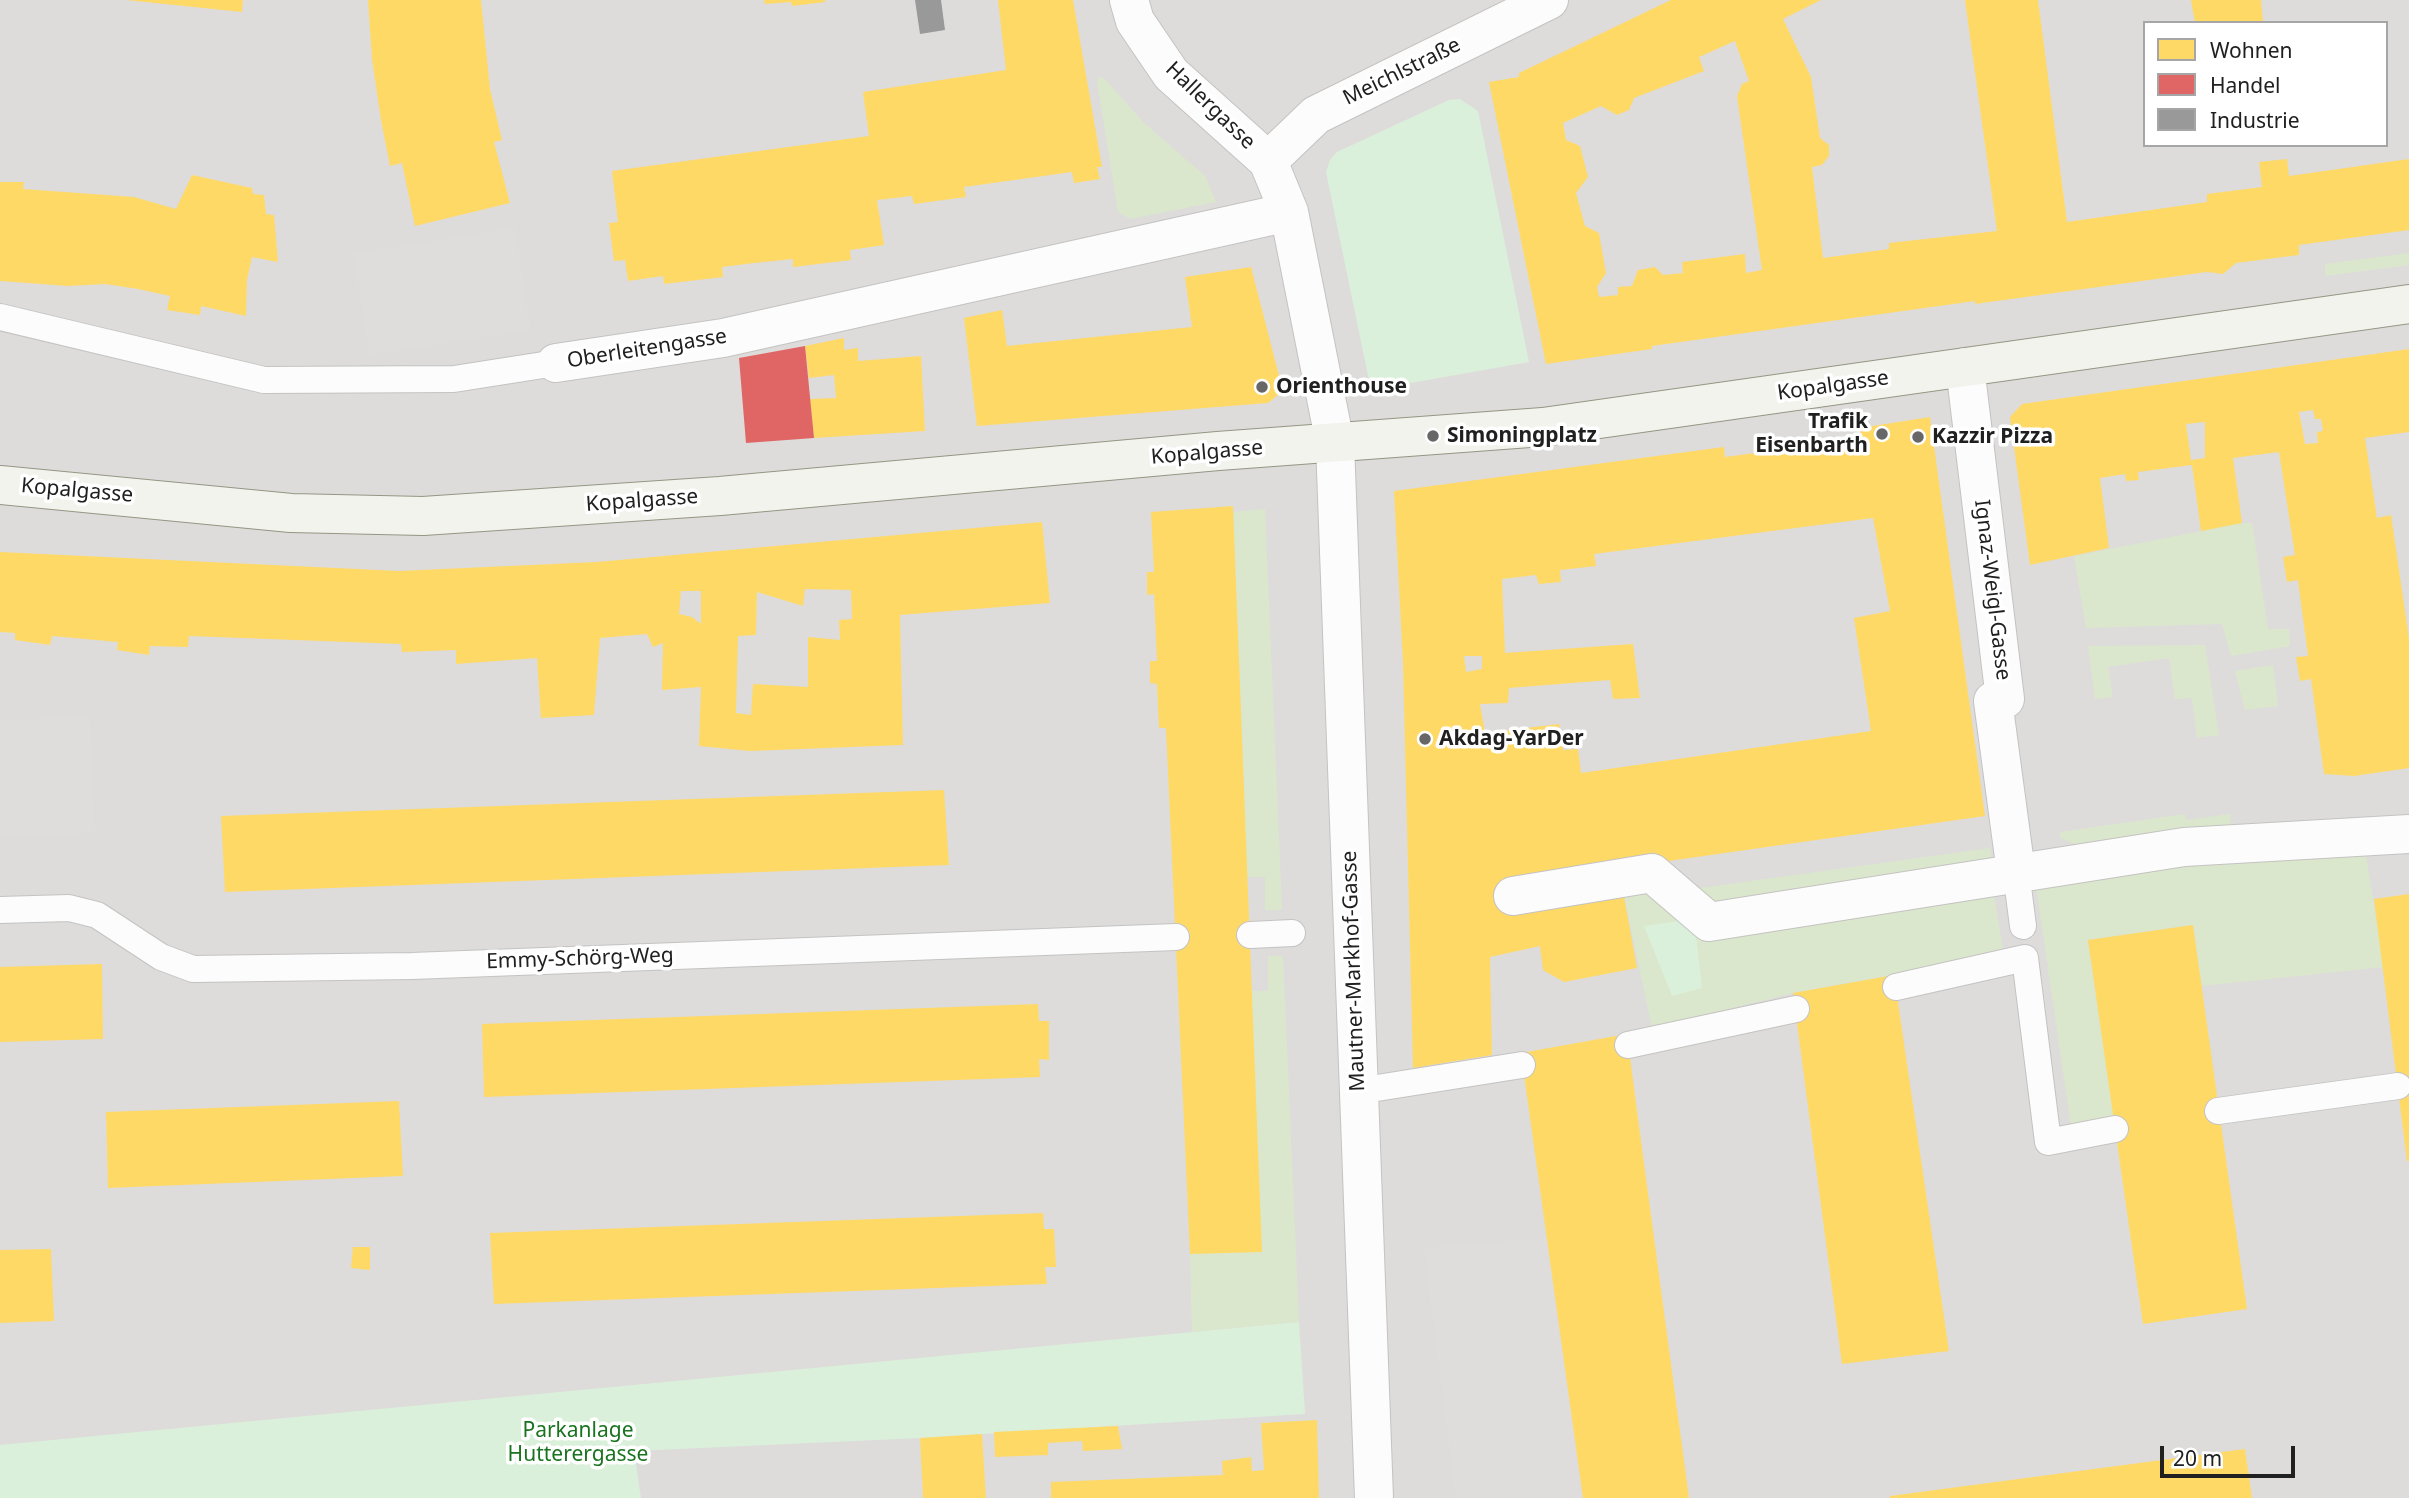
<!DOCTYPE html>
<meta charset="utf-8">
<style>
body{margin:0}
#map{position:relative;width:2409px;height:1498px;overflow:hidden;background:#eeecea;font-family:"Noto Sans",sans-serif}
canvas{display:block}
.legend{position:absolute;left:2143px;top:21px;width:245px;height:126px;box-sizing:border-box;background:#fff;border:2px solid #a6a6a6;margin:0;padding:9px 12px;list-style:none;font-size:21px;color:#202020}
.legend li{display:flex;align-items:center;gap:14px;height:35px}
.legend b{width:35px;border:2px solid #a6a6a6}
.scale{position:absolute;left:2160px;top:1446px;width:135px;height:32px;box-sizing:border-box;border:4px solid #202020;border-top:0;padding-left:9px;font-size:21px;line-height:24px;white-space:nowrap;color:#202020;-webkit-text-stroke:5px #fff;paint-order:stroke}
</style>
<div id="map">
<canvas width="2409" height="1498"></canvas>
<ul class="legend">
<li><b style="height:19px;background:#ffd966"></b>Wohnen</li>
<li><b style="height:19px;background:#e06666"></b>Handel</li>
<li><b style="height:19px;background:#999"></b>Industrie</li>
</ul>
<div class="scale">20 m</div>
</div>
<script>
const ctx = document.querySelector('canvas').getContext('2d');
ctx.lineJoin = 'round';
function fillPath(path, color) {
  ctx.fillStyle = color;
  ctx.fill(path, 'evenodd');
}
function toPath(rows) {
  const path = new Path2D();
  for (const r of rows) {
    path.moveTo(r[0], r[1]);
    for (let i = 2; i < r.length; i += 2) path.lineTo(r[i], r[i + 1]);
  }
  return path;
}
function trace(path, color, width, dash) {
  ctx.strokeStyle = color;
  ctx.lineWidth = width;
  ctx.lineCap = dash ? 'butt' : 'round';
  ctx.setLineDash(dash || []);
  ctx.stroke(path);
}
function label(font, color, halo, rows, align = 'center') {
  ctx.font = font + ' "Noto Sans",sans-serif';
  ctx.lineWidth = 7;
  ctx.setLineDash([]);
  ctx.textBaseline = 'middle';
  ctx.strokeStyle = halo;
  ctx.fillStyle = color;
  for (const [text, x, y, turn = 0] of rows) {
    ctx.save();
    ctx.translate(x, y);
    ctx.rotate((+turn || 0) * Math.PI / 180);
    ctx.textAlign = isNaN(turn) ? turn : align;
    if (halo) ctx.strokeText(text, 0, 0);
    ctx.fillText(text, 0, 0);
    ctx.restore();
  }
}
const residential = toPath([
 [0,0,2409,0,2409,1498,0,1498],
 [2145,23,2386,23,2386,145,2145,145]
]);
const grass = toPath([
 [1099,77,1105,79,1143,122,1205,176,1216,202,1130,219,1118,212,1097,81],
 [2409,253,2409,265,2325,276,2325,264],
 [1265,509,1282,910,1265,910,1265,877,1247,877,1233,512],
 [2242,523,2252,523,2268,629,2289,629,2290,646,2231,656,2222,624,2086,628,2074,556],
 [2205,645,2219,735,2197,738,2192,698,2175,699,2169,658,2108,667,2113,697,2095,699,2088,646],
 [2273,665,2278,706,2245,710,2235,671],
 [2185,814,2186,820,2230,814,2231,827,2168,831,2075,844,2060,838,2060,832],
 [1990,848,1992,862,1714,912,1686,890],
 [2366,855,2384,967,2201,986,2193,925,2088,940,2114,1118,2071,1126,2036,886,2170,866],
 [1650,884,1695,932,1993,891,2004,955,1793,993,1652,1028,1623,891],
 [1268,956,1283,956,1299,1322,1192,1332,1190,1254,1252,991,1268,991]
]);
const park = toPath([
 [1460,99,1478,111,1529,362,1371,390,1326,172,1330,160,1337,152,1449,100],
 [1694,919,1702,988,1672,996,1644,926],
 [1299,1322,1305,1414,920,1438,634,1451,641,1498,0,1498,0,1445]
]);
const parking = toPath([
 [515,228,530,330,369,355,354,253],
 [89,717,95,833,0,837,0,720],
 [1548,1238,1583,1498,1456,1498,1424,1248]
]);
const homes = toPath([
 [126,0,243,0,242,12],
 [368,0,481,0,490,89,502,140,494,142,510,203,415,226,402,163,390,166,381,120,372,59],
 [764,0,825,0,825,2,792,6,791,2,765,4],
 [998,0,1073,0,1102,167,1097,167,1100,179,1074,183,1072,172,964,187,966,197,914,204,912,196,877,200,884,245,850,250,851,260,793,267,793,259,754,263,722,267,723,277,664,284,663,276,628,281,625,260,614,261,609,223,618,222,612,171,869,136,863,92,1006,70],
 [1671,0,1821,0,1783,19,1811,77,1820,138,1829,145,1829,156,1822,165,1812,167,1823,258,1889,249,1889,243,1997,231,1965,0,2038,0,2067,222,2207,202,2207,194,2262,187,2259,162,2287,159,2289,176,2409,159,2409,230,2299,245,2299,255,2236,263,2223,274,2207,272,1975,304,1975,301,1652,346,1652,349,1546,364,1489,82,1519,77,1519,73],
 [1735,41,1749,81,1742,84,1737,96,1762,270,1746,273,1745,254,1682,262,1683,273,1663,275,1655,267,1638,270,1632,286,1618,287,1618,295,1599,297,1597,287,1606,273,1599,233,1585,226,1576,193,1588,177,1580,146,1566,140,1563,123,1601,106,1617,115,1629,110,1634,98,1704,71,1699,57],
 [2191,0,2261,0,2263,23,2195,23],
 [192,175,252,188,253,194,264,195,266,214,274,215,278,262,252,257,247,280,246,316,201,306,200,315,167,310,170,296,138,289,105,284,68,286,0,281,0,182,24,182,23,189,134,197,176,209],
 [1251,267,1283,391,1268,403,977,426,964,318,1002,310,1007,346,1192,327,1185,277],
 [844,338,844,350,858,348,858,361,921,356,925,431,814,438,810,399,836,398,834,375,809,378,805,346],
 [2409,349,2409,432,2365,438,2377,518,2391,515,2409,639,2409,768,2354,776,2324,774,2311,679,2300,681,2296,657,2308,656,2298,580,2287,582,2283,557,2295,555,2279,452,2233,458,2242,523,2201,531,2192,465,2138,472,2139,480,2126,481,2125,474,2100,478,2109,548,2030,565,2010,417,2022,404],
 [2313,410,2315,419,2321,419,2323,431,2317,432,2318,443,2305,444,2299,412],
 [2205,422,2205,458,2191,460,2186,424],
 [1930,417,1985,816,1514,883,1623,891,1637,968,1564,982,1543,970,1540,946,1490,957,1492,1055,1413,1068,1403,664,1394,491,1724,447,1725,457,1861,439,1860,428],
 [1873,518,1890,611,1854,618,1871,731,1581,773,1578,749,1563,750,1559,724,1485,733,1480,704,1508,703,1509,688,1610,680,1613,699,1640,698,1633,644,1505,653,1502,579,1536,575,1539,584,1561,582,1560,570,1596,566,1594,554],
 [1464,656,1482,656,1482,669,1466,672],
 [1233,506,1262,1252,1190,1254,1166,728,1159,728,1157,684,1150,683,1150,661,1157,661,1154,594,1147,595,1147,572,1154,572,1151,512],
 [1042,522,1050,603,900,615,903,745,750,751,699,746,701,687,662,690,663,643,653,647,647,634,600,638,594,715,541,718,537,658,456,664,456,650,402,652,401,644,189,636,188,647,150,646,149,655,117,650,118,642,52,636,50,645,15,640,15,633,0,632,0,552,399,571,597,562],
 [805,589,851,590,852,619,839,620,840,640,808,637,808,687,753,684,751,715,736,713,738,636,756,635,757,592,803,606],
 [681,591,701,591,701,624,692,617,679,614],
 [944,790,949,865,225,892,221,816],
 [2409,894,2409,1161,2407,1161,2374,899],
 [2193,925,2247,1309,2143,1324,2088,940],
 [102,964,103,1039,0,1042,0,967],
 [1894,975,1949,1351,1842,1364,1793,993],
 [1038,1004,1039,1021,1049,1021,1049,1060,1039,1059,1040,1077,484,1097,482,1024],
 [1627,1034,1639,1126,1689,1498,1583,1498,1521,1053],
 [399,1101,403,1176,108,1188,106,1112],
 [1043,1213,1044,1229,1054,1229,1056,1267,1045,1267,1047,1284,494,1304,490,1233],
 [353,1247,370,1247,370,1270,351,1268],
 [51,1249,54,1321,0,1323,0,1250],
 [1317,1420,1319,1498,1051,1498,1051,1482,1223,1475,1222,1461,1251,1457,1252,1471,1264,1470,1261,1423],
 [1118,1426,1122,1449,1083,1451,1082,1441,1048,1443,1048,1455,995,1457,994,1432],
 [982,1434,986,1498,923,1498,920,1438],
 [2245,1449,2252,1498,1890,1498,1890,1496]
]);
const shops = toPath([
 [805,346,814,438,746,443,739,358]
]);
const industry = toPath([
 [915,0,941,0,945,30,920,34]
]);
const lane = toPath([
 [0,317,264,380,454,379,556,363],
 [2016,872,2023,926],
 [0,910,69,908,97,915,161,957,193,969,412,966,1176,937],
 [1250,935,1292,933],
 [1896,987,2025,958,2048,1142,2115,1129],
 [1628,1045,1796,1009],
 [1358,1091,1522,1065],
 [2218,1111,2398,1086]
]);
const street = toPath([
 [1129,0,1135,21,1171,74,1268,161,1289,212,1335,443,1374,1498],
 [1268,161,1316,115,1549,0],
 [556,363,723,338,1289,212],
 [1965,367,2005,699,1993,701,2016,872],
 [1513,896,1652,873,1709,922,2184,847,2409,834]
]);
const secondary = toPath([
 [0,485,291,513,423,516,720,496,1218,451,1543,427,2409,304]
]);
const markers = [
 [1262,387,7,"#686767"],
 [1882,434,7,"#686767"],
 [1433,436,7,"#686767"],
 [1918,437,7,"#686767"],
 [1425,739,7,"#686767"]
];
const streetNames = [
 ["Meichlstraße",1402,72,-26],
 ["Hallergasse",1210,106,44],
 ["Oberleitengasse",647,349,-9],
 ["Kopalgasse",1833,386,-8],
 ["Kopalgasse",1207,453,-5],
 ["Kopalgasse",77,491,5],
 ["Kopalgasse",642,501,-4],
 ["Ignaz-Weigl-Gasse",1992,590,83],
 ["Emmy-Schörg-Weg",580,959,-2],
 ["Mautner-Markhof-Gasse",1354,971,-92]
];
const poiNames = [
 ["Orienthouse",1276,387],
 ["Trafik",1868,422,"right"],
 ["Eisenbarth",1868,446,"right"],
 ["Simoningplatz",1447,436],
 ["Kazzir Pizza",1932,437],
 ["Akdag-YarDer",1439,739]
];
const parkNames = [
 ["Parkanlage",578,1431],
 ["Hutterergasse",578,1455]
];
fillPath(residential, '#dddcdb');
fillPath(grass, '#dbe7cc');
fillPath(park, '#dbf0da');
fillPath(parking, '#dedddc');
fillPath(homes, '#ffd966');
fillPath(shops, '#e06666');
fillPath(industry, '#999');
trace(lane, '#c4c3c2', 28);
trace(street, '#c4c3c2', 40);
trace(secondary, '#959683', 40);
trace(lane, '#fcfcfc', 26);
trace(street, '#fcfcfc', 38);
trace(secondary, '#f2f3ed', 38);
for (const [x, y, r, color] of markers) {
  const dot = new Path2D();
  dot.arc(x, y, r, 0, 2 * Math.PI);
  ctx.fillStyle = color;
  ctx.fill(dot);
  trace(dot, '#fff', 2.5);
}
label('21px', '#202020', '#fff', streetNames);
label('bold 21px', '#202020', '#fff', poiNames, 'left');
label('21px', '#19731f', '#fff', parkNames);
</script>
